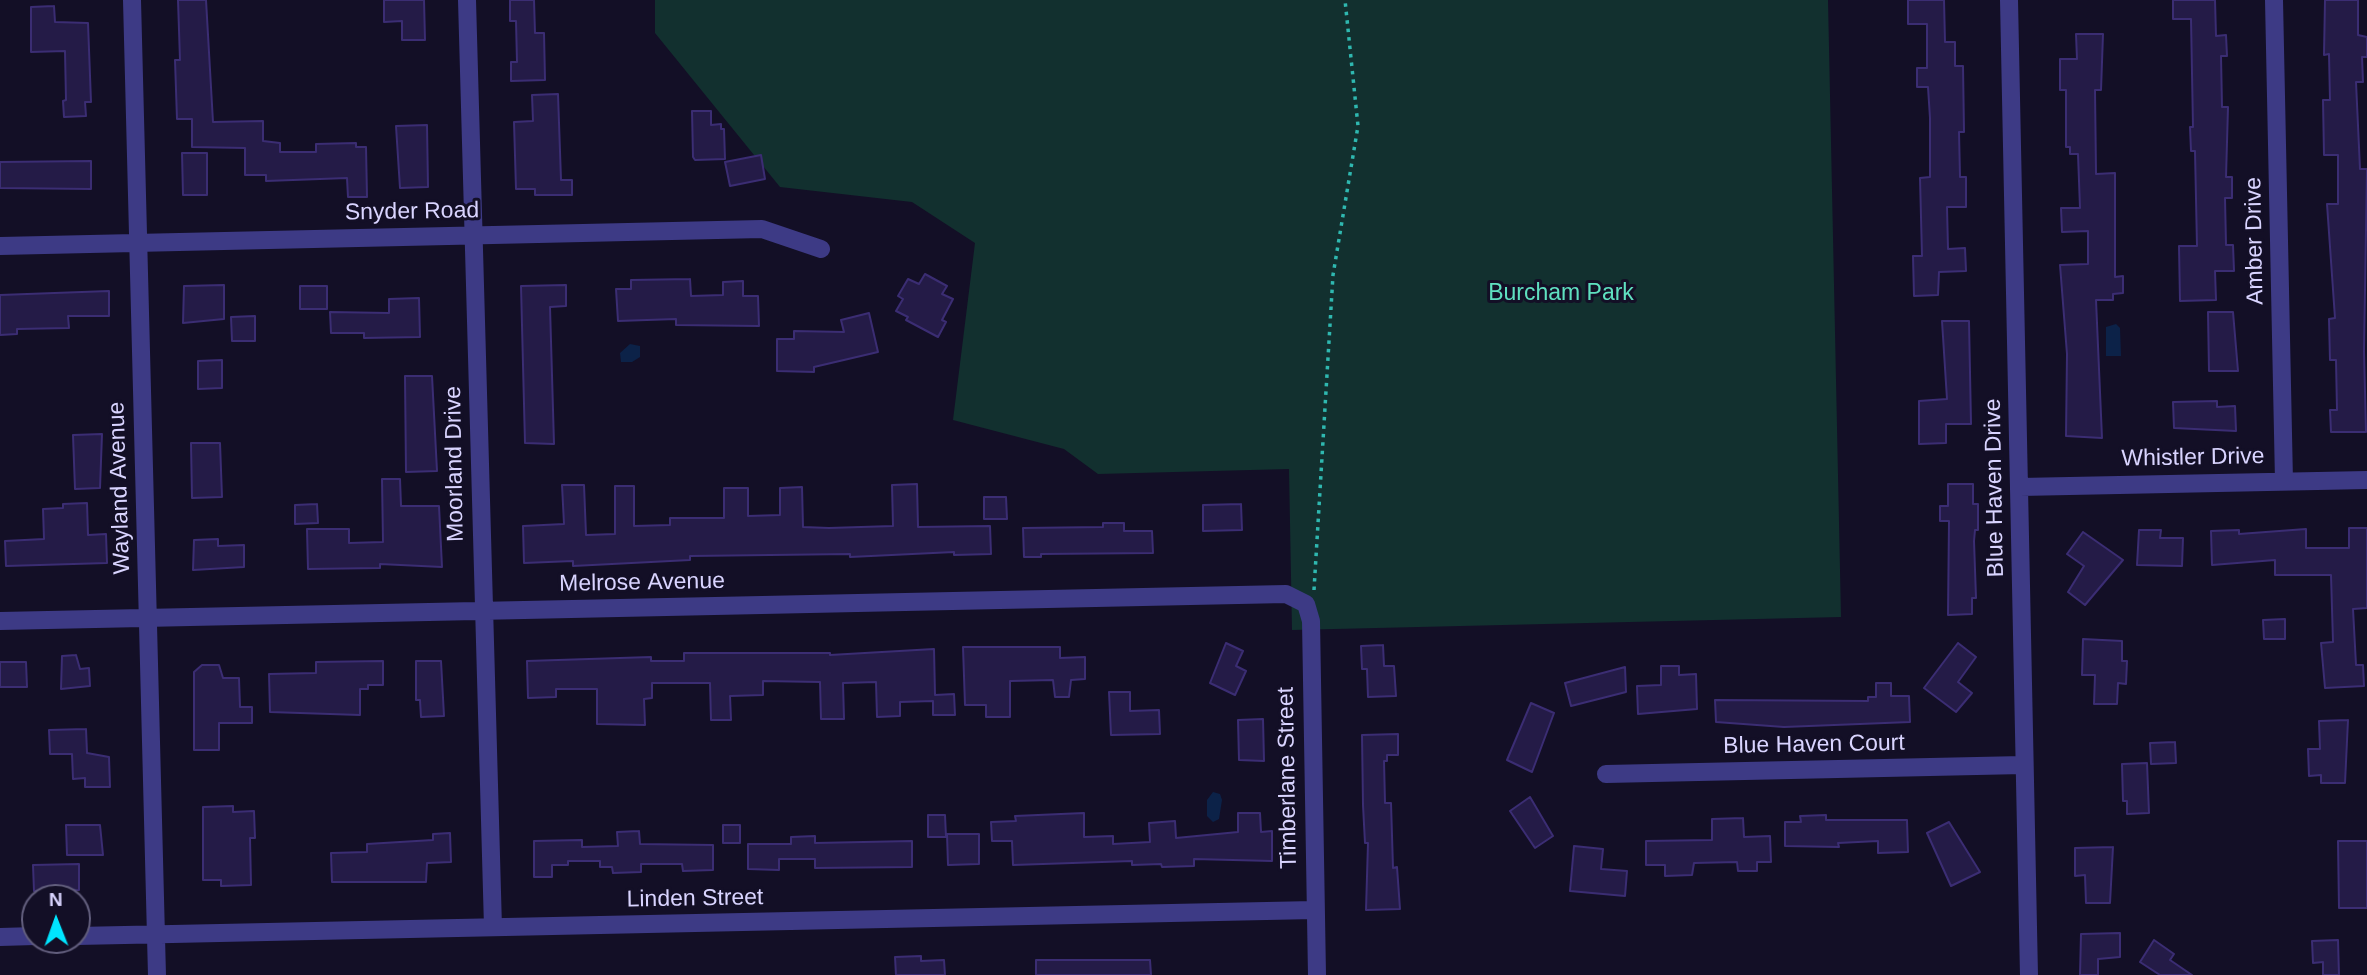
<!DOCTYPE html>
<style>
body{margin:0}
#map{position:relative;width:2367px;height:975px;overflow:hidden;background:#130f26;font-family:Arial,sans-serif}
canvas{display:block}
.north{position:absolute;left:21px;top:884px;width:70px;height:70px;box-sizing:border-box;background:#130f26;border:2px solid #625e7d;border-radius:50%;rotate:359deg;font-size:19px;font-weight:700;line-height:28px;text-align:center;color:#d9d4ff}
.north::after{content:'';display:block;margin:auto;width:24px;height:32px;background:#00e5ff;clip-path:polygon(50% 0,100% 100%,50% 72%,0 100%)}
</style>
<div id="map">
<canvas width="2367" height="975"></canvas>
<div class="north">N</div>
</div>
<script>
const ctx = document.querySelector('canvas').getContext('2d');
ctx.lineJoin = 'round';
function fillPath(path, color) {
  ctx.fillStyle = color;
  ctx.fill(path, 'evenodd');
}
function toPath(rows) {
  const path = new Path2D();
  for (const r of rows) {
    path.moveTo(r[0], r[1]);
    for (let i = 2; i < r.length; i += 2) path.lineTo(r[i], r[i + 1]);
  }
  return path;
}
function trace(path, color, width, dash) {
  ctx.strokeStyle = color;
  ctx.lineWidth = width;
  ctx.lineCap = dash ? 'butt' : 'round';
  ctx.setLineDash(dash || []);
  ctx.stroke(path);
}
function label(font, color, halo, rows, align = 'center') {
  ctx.font = font + ' Arial,sans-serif';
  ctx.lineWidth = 6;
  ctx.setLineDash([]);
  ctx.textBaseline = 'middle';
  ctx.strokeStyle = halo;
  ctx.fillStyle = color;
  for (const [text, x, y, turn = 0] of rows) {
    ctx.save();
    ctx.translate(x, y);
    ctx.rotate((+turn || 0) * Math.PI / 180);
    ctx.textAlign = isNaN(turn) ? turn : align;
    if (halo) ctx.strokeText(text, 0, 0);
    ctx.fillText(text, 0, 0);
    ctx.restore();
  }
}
const green = toPath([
 [655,0,1828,0,1841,617,1292,630,1289,469,1098,474,1064,449,953,420,975,243,912,202,780,187,655,33]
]);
const water = toPath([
 [2116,324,2120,328,2121,356,2106,356,2106,327],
 [630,344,640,346,640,357,632,362,621,362,620,353],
 [1213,792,1220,794,1222,800,1219,819,1213,822,1207,816,1207,800]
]);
const building = toPath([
 [178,0,206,0,213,122,263,121,263,141,280,143,280,152,316,152,316,144,356,143,356,147,366,147,367,197,348,197,347,178,266,181,266,175,245,175,245,148,192,147,192,119,177,119,175,60,180,60,178,0],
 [384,0,424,0,425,40,402,40,402,21,384,22,384,0],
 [510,0,534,0,535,33,544,33,545,80,511,81,511,62,517,62,516,21,510,21,510,0],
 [1908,0,1944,0,1945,42,1955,42,1955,66,1963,66,1964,132,1959,132,1960,177,1966,177,1966,207,1947,207,1948,249,1965,248,1966,271,1939,272,1938,295,1914,296,1913,256,1922,256,1920,178,1930,177,1930,118,1928,87,1917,87,1917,68,1927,68,1927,24,1908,24,1908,0],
 [2173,0,2215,0,2216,36,2226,35,2227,56,2221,56,2222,107,2228,107,2226,177,2232,177,2232,198,2225,198,2226,245,2233,245,2234,271,2215,271,2216,300,2180,301,2179,246,2197,246,2195,151,2191,151,2190,127,2193,127,2191,19,2173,19,2173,0],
 [2325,0,2358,0,2358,35,2367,37,2367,57,2362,57,2363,82,2356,82,2360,169,2367,169,2364,351,2366,432,2331,432,2330,410,2337,410,2336,360,2330,360,2329,319,2335,318,2327,204,2338,204,2338,155,2324,155,2323,100,2330,100,2329,54,2324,55,2325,0],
 [54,6,55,22,88,23,91,102,85,102,86,116,64,117,63,101,66,100,65,51,31,52,31,7,54,6],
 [2076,34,2103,34,2101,90,2095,90,2096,174,2115,173,2115,277,2123,276,2123,293,2113,294,2113,300,2096,300,2102,438,2066,436,2067,354,2060,265,2088,264,2088,231,2062,232,2061,208,2080,208,2078,154,2070,154,2070,147,2066,147,2066,90,2060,90,2060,59,2077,59,2076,34],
 [558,94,561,180,572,180,572,195,535,195,535,189,516,189,514,122,533,121,532,95,558,94],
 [692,111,711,111,711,125,721,124,721,129,724,129,725,159,695,160,693,157,692,111],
 [427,125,428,187,400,188,396,126,427,125],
 [182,153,207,153,207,195,183,195,182,153],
 [761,155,765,179,730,186,725,162,761,155],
 [91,161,91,189,0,188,0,162,91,161],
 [925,274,947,286,942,294,953,299,942,320,946,322,938,337,906,320,908,317,896,311,903,299,898,296,908,279,919,284,925,274],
 [690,279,691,296,723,295,723,282,743,281,743,296,758,296,759,326,676,325,676,319,618,321,616,289,631,289,631,280,690,279],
 [224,285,224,319,183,323,184,286,224,285],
 [566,285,566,306,550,307,554,444,525,443,521,286,566,285],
 [300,286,327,286,327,309,300,309,300,286],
 [109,291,109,316,68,316,69,328,17,329,17,334,0,335,0,295,109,291],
 [419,298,420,337,364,338,364,333,331,333,330,312,389,313,389,299,419,298],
 [2208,312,2233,312,2238,371,2209,371,2208,312],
 [869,313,878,352,814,367,814,372,777,371,777,339,794,339,794,331,844,332,841,320,869,313],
 [255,316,255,341,232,341,231,317,255,316],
 [1942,321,1969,321,1971,424,1946,424,1946,443,1919,444,1919,401,1947,399,1942,321],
 [222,360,222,388,198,389,198,361,222,360],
 [405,376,432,376,437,471,406,472,405,376],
 [2217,401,2217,407,2235,406,2236,431,2174,428,2173,402,2217,401],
 [102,434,100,488,75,489,73,435,102,434],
 [191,443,220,443,222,497,192,498,191,443],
 [382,479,400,479,401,506,439,506,442,567,380,564,380,568,308,569,307,529,349,529,349,543,383,542,382,479],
 [917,484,918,527,990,526,991,554,954,555,954,552,850,557,850,554,690,556,690,560,573,566,573,561,524,563,523,526,564,524,562,485,584,485,586,535,615,534,615,486,634,486,634,526,670,525,670,518,724,518,724,488,748,488,748,516,780,515,780,488,802,487,803,527,829,528,893,526,892,485,917,484],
 [1948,484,1973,484,1973,504,1978,504,1978,530,1975,530,1974,541,1976,598,1972,598,1972,614,1948,615,1949,521,1940,521,1940,506,1948,506,1948,484],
 [984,497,1006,497,1007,519,984,519,984,497],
 [87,503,88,535,106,534,107,563,6,566,5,541,44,539,43,509,63,508,63,504,87,503],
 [317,504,318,523,295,524,295,505,317,504],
 [1241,504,1242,530,1203,531,1203,505,1241,504],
 [1103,523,1124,523,1124,531,1152,531,1153,553,1041,554,1041,557,1024,557,1023,528,1103,527,1103,523],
 [2349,528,2367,528,2367,608,2353,609,2356,665,2363,665,2364,686,2325,688,2321,643,2333,642,2331,575,2275,575,2275,560,2212,565,2211,531,2239,530,2239,534,2306,529,2306,548,2349,548,2349,528],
 [2139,530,2161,530,2160,538,2183,538,2182,566,2137,565,2139,530],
 [2083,532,2123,560,2085,605,2068,592,2084,566,2067,554,2083,532],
 [218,539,218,546,244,545,244,567,193,570,194,540,218,539],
 [2285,619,2285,639,2264,639,2263,620,2285,619],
 [2083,639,2122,641,2122,661,2127,661,2126,684,2118,683,2117,704,2094,704,2095,675,2082,675,2083,639],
 [1226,643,1243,651,1236,666,1246,671,1235,695,1210,683,1226,643],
 [1958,643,1976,657,1958,682,1972,693,1956,712,1924,688,1958,643],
 [1383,645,1384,666,1394,666,1396,696,1368,697,1367,669,1362,669,1361,646,1383,645],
 [963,647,1060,647,1060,658,1085,657,1085,679,1071,680,1069,697,1055,697,1053,680,1010,681,1010,717,986,717,986,705,965,705,963,647],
 [934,649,935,695,954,694,955,715,933,715,933,701,900,702,900,716,877,717,876,682,843,683,844,719,821,719,820,682,763,681,763,695,730,696,731,720,711,720,710,683,652,683,652,698,644,699,645,725,597,724,597,689,556,689,556,697,528,698,527,661,651,657,651,661,684,661,684,653,830,653,830,655,934,649],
 [76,655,80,669,89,668,90,686,61,689,62,656,76,655],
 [383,661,383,685,368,685,368,689,360,689,360,715,270,712,269,674,316,673,316,662,383,661],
 [416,661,441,661,444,716,421,717,420,700,416,700,416,661],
 [0,662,26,662,27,687,0,687,0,662],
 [202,665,219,665,223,678,239,678,240,707,252,707,252,723,219,723,219,750,194,750,194,672,202,665],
 [1661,666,1679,666,1679,675,1696,674,1697,709,1638,714,1637,686,1661,685,1661,666],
 [1625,667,1626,692,1571,706,1565,683,1625,667],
 [1876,683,1891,683,1891,696,1909,696,1910,722,1784,727,1716,722,1715,700,1868,701,1868,697,1876,697,1876,683],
 [1109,692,1130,692,1130,711,1159,710,1160,734,1111,735,1109,692],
 [1531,703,1554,713,1532,772,1507,760,1531,703],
 [1263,719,1264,761,1239,760,1238,720,1263,719],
 [2348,720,2345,783,2321,783,2321,775,2309,776,2308,749,2320,749,2319,721,2348,720],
 [86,729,87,753,109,757,110,787,85,787,85,778,73,779,72,754,50,754,49,730,86,729],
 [1398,734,1398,755,1387,755,1387,761,1384,761,1385,803,1391,803,1393,868,1397,867,1400,909,1366,910,1368,843,1365,843,1363,805,1362,735,1398,734],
 [2175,742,2176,763,2151,764,2150,743,2175,742],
 [2147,763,2149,813,2127,814,2127,801,2123,801,2122,764,2147,763],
 [1530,797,1553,836,1535,848,1510,811,1530,797],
 [233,806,233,812,254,811,255,838,250,838,251,885,221,886,221,880,203,880,203,807,233,806],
 [1084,813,1084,837,1113,836,1113,844,1150,842,1149,823,1175,821,1176,838,1238,832,1238,813,1260,813,1261,832,1272,831,1272,861,1194,859,1194,866,1162,867,1161,864,1132,865,1132,861,1013,865,1012,841,992,841,991,822,1016,821,1015,816,1084,813],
 [928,815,945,815,946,837,928,837,928,815],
 [1826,815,1826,820,1907,820,1908,852,1878,853,1878,841,1838,843,1839,847,1785,846,1785,822,1801,822,1800,816,1826,815],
 [1743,818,1744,837,1770,836,1771,862,1757,862,1757,871,1738,871,1737,862,1694,863,1692,875,1665,876,1665,865,1646,865,1646,841,1712,840,1712,819,1743,818],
 [1949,822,1980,872,1951,886,1927,833,1949,822],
 [66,825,100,825,103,855,67,855,66,825],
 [723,825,740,825,740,843,723,843,723,825],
 [639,831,640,844,713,845,713,870,683,871,682,864,641,864,641,872,613,873,612,867,600,867,600,861,568,861,568,865,552,865,552,877,534,877,534,841,582,840,582,847,618,846,617,832,639,831],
 [450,833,451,862,427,863,426,882,332,882,331,853,367,852,367,844,433,840,433,834,450,833],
 [947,834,979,834,979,864,948,865,947,834],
 [815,836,815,843,912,841,912,867,815,868,815,859,779,859,779,870,748,869,748,844,791,844,791,837,815,836],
 [2338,841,2367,841,2367,908,2339,908,2338,841],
 [1574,846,1603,849,1601,869,1627,871,1625,896,1570,891,1574,846],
 [2113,847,2110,903,2086,903,2085,875,2075,876,2075,848,2113,847],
 [79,864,79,890,34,891,33,865,79,864],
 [2120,933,2120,957,2098,959,2098,975,2080,975,2081,934,2120,933],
 [2154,940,2174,954,2170,960,2192,975,2160,975,2140,962,2154,940],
 [2338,940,2339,975,2323,975,2323,962,2313,963,2312,941,2338,940],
 [921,956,921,961,944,960,945,975,896,975,895,957,921,956],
 [1036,960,1150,960,1151,975,1036,975,1036,960]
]);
const path = toPath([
 [1314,590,1333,275,1358,126,1345,0]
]);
const minor = toPath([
 [132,0,157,975],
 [467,0,493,927],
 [2009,0,2029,975],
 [2274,0,2284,481],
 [0,246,762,229,821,249],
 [2020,487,2367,480],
 [0,621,1286,594,1306,604,1311,621,1317,975],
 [1606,774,2023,765],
 [77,936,1314,910],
 [0,937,35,936]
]);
const streetNames = [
 ["Snyder Road",412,212,-1],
 ["Amber Drive",2255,241,-91],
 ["Whistler Drive",2193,458,-1],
 ["Moorland Drive",455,464,-91],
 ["Wayland Avenue",120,488,-92],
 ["Blue Haven Drive",1995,488,-91],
 ["Melrose Avenue",642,583,-1],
 ["Blue Haven Court",1814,745,-1],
 ["Timberlane Street",1288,778,-91],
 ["Linden Street",695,899,-1]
];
const parkNames = [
 ["Burcham Park",1561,294]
];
fillPath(green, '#12302f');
fillPath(water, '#0c2248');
fillPath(building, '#241b47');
trace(building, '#3b2d73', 2);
trace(path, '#2fb8b0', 3.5, [3.5, 5]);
trace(minor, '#3d3a85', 18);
label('23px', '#d9d4ff', '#130f26', streetNames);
label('23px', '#5fe0c0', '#130f26', parkNames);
</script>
